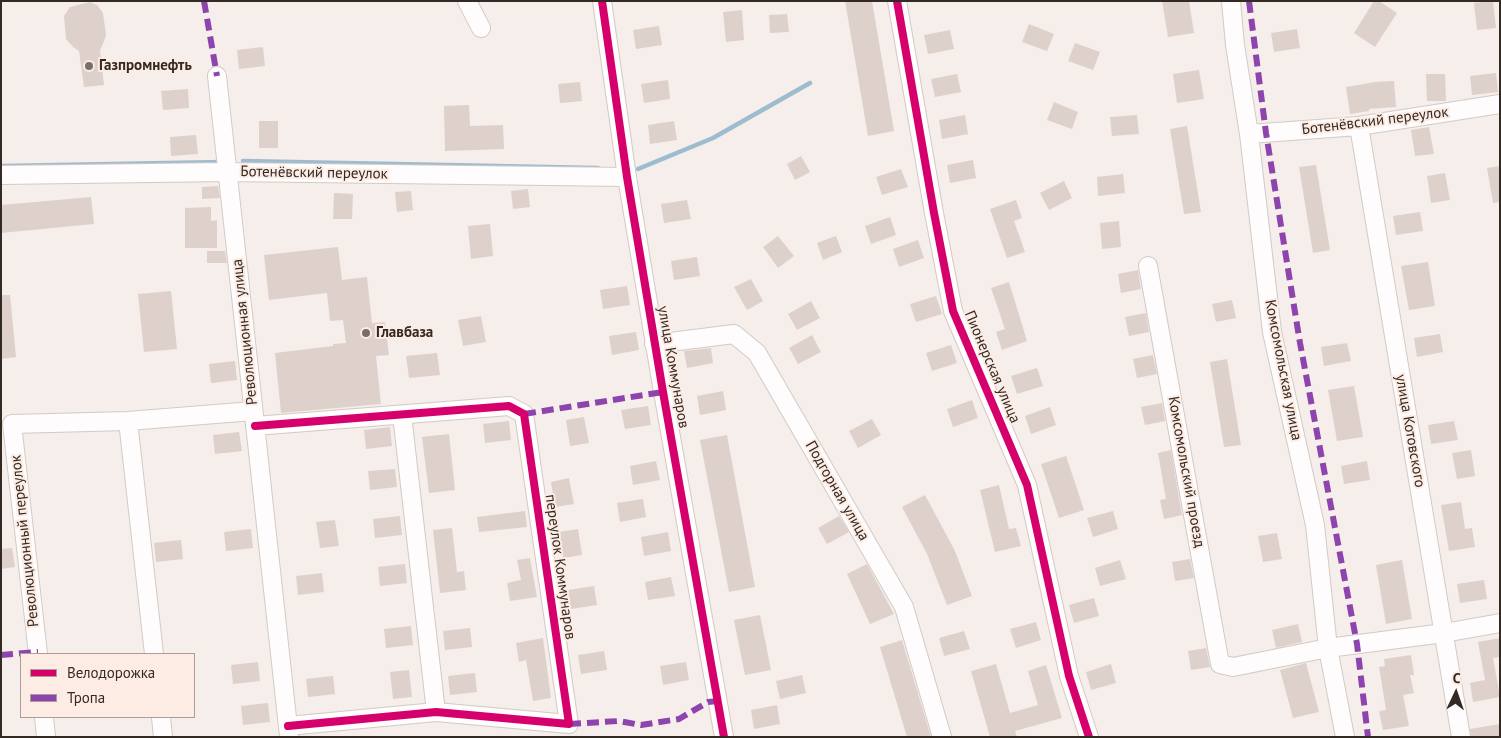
<!DOCTYPE html>
<meta charset="utf-8">
<style>
body{margin:0}
#map{position:relative;width:1501px;height:738px;overflow:hidden;background:#f6eeea;font-family:"PT Sans",sans-serif}
canvas{display:block}
.frame{position:absolute;inset:0;border:2px solid #342a24;pointer-events:none}
.legend{position:absolute;left:20px;top:653px;width:175px;height:65px;box-sizing:border-box;background:#fcece4;border:1px solid #ac9e97;margin:0;padding:6px 9px;list-style:none;font-size:15px;color:#342a24}
.legend li{display:flex;align-items:center;gap:10px;height:25px}
.legend b{width:25px;border:1px solid #ac9e97}
.north{position:absolute;left:1431px;top:668px;width:50px;height:50px;-webkit-text-stroke:4px #fcece4;paint-order:stroke;rotate:3deg;font-size:14px;font-weight:700;line-height:20px;text-align:center;color:#342a24}
.north::after{content:'';display:block;margin:auto;width:18px;height:22px;background:#342a24;clip-path:polygon(50% 0,100% 100%,50% 72%,0 100%)}
</style>
<div id="map">
<canvas width="1501" height="738"></canvas>
<div class="frame"></div>
<ul class="legend">
<li><b style="height:6px;background:#d6006c"></b>Велодорожка</li>
<li><b style="height:6px;background:#8e44ad"></b>Тропа</li>
</ul>
<div class="north">С</div>
</div>
<script>
const ctx = document.querySelector('canvas').getContext('2d');
ctx.lineJoin = 'round';
function toPath(rows) {
  const path = new Path2D();
  for (const r of rows) {
    path.moveTo(r[0], r[1]);
    for (let i = 2; i < r.length; i += 2) path.lineTo(r[i], r[i + 1]);
  }
  return path;
}
function trace(path, color, width, dash) {
  ctx.strokeStyle = color;
  ctx.lineWidth = width;
  ctx.lineCap = dash ? 'butt' : 'round';
  ctx.setLineDash(dash || []);
  ctx.stroke(path);
}
function fillPath(path, color) {
  ctx.fillStyle = color;
  ctx.fill(path, 'evenodd');
}
function label(font, color, halo, rows, align = 'center') {
  ctx.font = font + ' "PT Sans",sans-serif';
  ctx.lineWidth = 4;
  ctx.setLineDash([]);
  ctx.textBaseline = 'middle';
  ctx.strokeStyle = halo;
  ctx.fillStyle = color;
  for (const [text, x, y, turn = 0] of rows) {
    ctx.save();
    ctx.translate(x, y);
    ctx.rotate((+turn || 0) * Math.PI / 180);
    ctx.textAlign = isNaN(turn) ? turn : align;
    if (halo) ctx.strokeText(text, 0, 0);
    ctx.fillText(text, 0, 0);
    ctx.restore();
  }
}
const stream = toPath([
 [243,161,598,168],
 [1,166,223,162],
 [638,169,713,138,810,83]
]);
const building = toPath([
 [845,1,872,1,894,131,868,136],
 [1162,1,1189,1,1194,33,1168,37],
 [1374,1,1379,1,1397,13,1375,47,1354,33],
 [1493,1,1496,28,1477,30,1474,3],
 [90,2,97,5,103,13,106,35,103,44,100,50,104,85,84,87,79,51,73,47,66,39,64,16,70,7],
 [742,10,744,40,726,42,723,12],
 [787,14,789,32,770,33,769,15],
 [1029,24,1054,34,1047,51,1022,42],
 [659,26,662,45,636,49,633,30],
 [1297,29,1300,48,1274,52,1271,33],
 [950,30,954,49,928,54,924,35],
 [1075,43,1100,52,1093,70,1068,61],
 [263,47,265,66,239,69,237,50],
 [1199,70,1204,99,1177,103,1173,74],
 [1496,73,1498,92,1472,95,1470,76],
 [957,74,961,92,935,97,931,79],
 [1426,74,1445,74,1446,101,1427,101],
 [668,80,670,99,644,103,641,84],
 [1394,81,1396,107,1369,109,1369,111,1350,114,1346,87,1375,82],
 [580,82,582,101,560,103,558,84],
 [188,89,189,108,163,110,161,91],
 [1054,102,1078,112,1072,129,1047,120],
 [469,105,470,126,503,125,504,149,445,151,444,106],
 [965,115,968,134,942,139,939,120],
 [1137,115,1139,134,1112,136,1110,117],
 [259,121,278,121,278,148,259,148],
 [674,121,677,140,650,144,648,125],
 [1187,126,1201,212,1184,214,1170,129],
 [1429,127,1434,154,1415,156,1411,130],
 [196,135,198,154,171,156,170,137],
 [801,156,810,172,795,180,787,164],
 [973,160,976,178,950,183,947,165],
 [1316,165,1330,250,1313,253,1299,167],
 [1500,166,1500,202,1493,203,1487,168],
 [901,169,908,187,882,195,876,177],
 [1445,173,1450,200,1431,203,1427,176],
 [1123,174,1125,193,1098,196,1097,177],
 [1064,181,1072,198,1049,210,1040,193],
 [218,186,220,198,202,199,202,187],
 [528,189,530,207,513,209,511,191],
 [411,191,413,210,397,212,395,192],
 [334,193,353,194,352,219,333,219],
 [91,197,94,224,1,233,1,205],
 [687,200,691,219,664,223,661,204],
 [1016,200,1022,218,1014,221,1025,252,1007,258,990,209],
 [211,207,211,221,217,220,217,248,185,248,185,208],
 [1420,212,1423,231,1396,235,1393,216],
 [890,217,896,235,871,244,865,226],
 [1119,221,1121,247,1102,249,1100,223],
 [490,224,493,256,471,259,468,226],
 [778,236,794,256,778,268,763,247],
 [836,236,842,252,823,260,817,243],
 [918,240,924,258,899,267,893,249],
 [338,247,342,280,367,277,372,323,385,322,389,355,376,356,381,404,281,413,275,353,333,346,333,344,346,343,343,320,330,321,327,293,269,300,264,255],
 [207,251,225,251,227,263,207,263],
 [697,257,700,276,674,280,671,261],
 [1428,262,1435,306,1409,310,1401,266],
 [1138,270,1141,289,1121,293,1118,274],
 [751,279,763,301,747,310,734,287],
 [1009,282,1027,341,1002,350,996,332,1005,329,991,288],
 [627,286,630,305,603,309,600,290],
 [171,291,177,349,144,352,138,294],
 [1,295,10,295,16,357,1,359],
 [936,296,942,314,916,322,910,304],
 [1232,300,1236,318,1216,322,1212,304],
 [811,301,820,318,797,330,788,314],
 [1146,313,1149,332,1129,336,1125,317],
 [481,316,486,342,463,346,458,320],
 [636,332,639,350,612,355,609,336],
 [1440,334,1443,352,1417,357,1414,338],
 [812,335,821,352,798,364,789,348],
 [1347,343,1351,361,1324,366,1321,347],
 [951,345,957,363,932,371,926,353],
 [711,348,713,363,687,368,684,351],
 [437,353,440,375,409,378,406,356],
 [1153,355,1157,374,1137,378,1133,359],
 [1227,359,1241,445,1224,447,1210,362],
 [235,361,237,380,211,383,209,364],
 [1037,368,1043,386,1017,394,1011,376],
 [1354,386,1363,437,1337,441,1328,390],
 [723,391,726,410,700,415,697,396],
 [972,400,978,418,953,427,947,409],
 [1162,403,1165,421,1145,425,1141,407],
 [648,406,651,425,625,429,621,410],
 [1050,407,1056,425,1031,434,1025,416],
 [584,417,589,443,570,446,566,420],
 [872,419,881,435,858,448,849,431],
 [509,421,511,440,485,443,483,424],
 [1454,421,1458,440,1431,444,1428,425],
 [390,427,392,446,366,449,364,430],
 [239,432,242,451,215,454,213,435],
 [449,434,455,490,429,493,422,437],
 [727,435,755,587,729,592,700,440],
 [1171,450,1182,515,1164,519,1160,500,1166,499,1158,453],
 [1471,450,1475,476,1457,479,1452,453],
 [1066,456,1084,510,1059,518,1041,464],
 [656,461,660,480,633,485,630,466],
 [1367,461,1370,480,1344,484,1341,466],
 [395,469,397,487,370,490,368,471],
 [569,478,574,504,555,507,551,482],
 [999,485,1009,529,1016,528,1021,546,995,552,980,490],
 [925,495,955,551,972,596,947,605,927,554,902,507],
 [643,499,646,517,620,522,617,503],
 [1461,502,1465,529,1472,528,1475,547,1449,551,1441,505],
 [525,511,527,527,479,532,477,517],
 [1113,511,1118,529,1093,537,1087,518],
 [400,516,402,535,375,538,373,519],
 [839,516,849,532,827,544,818,528],
 [335,520,339,546,320,548,316,522],
 [452,528,457,572,464,571,466,590,440,593,433,530],
 [251,529,253,548,226,551,224,532],
 [578,529,582,555,563,558,559,532],
 [668,532,671,551,644,556,641,537],
 [1277,533,1282,559,1263,562,1258,536],
 [181,540,183,559,156,562,154,543],
 [12,548,15,567,1,569,1,549],
 [530,558,537,597,510,601,507,583,521,580,517,560],
 [1190,559,1194,578,1175,581,1172,562],
 [1120,560,1126,579,1100,586,1095,568],
 [1402,560,1412,619,1386,624,1376,565],
 [405,564,407,583,380,586,378,567],
 [867,564,894,614,870,624,847,574],
 [322,573,324,592,298,595,296,576],
 [671,577,675,596,648,600,645,582],
 [1484,580,1487,599,1460,603,1457,584],
 [594,586,597,605,571,609,568,590],
 [1094,598,1099,616,1074,623,1069,605],
 [760,615,771,670,745,675,734,620],
 [1036,622,1041,640,1016,648,1010,629],
 [1298,624,1302,642,1276,648,1272,630],
 [411,626,413,645,386,648,384,629],
 [470,628,472,647,445,650,443,631],
 [964,631,970,649,944,656,939,638],
 [543,638,551,698,533,701,526,660,519,662,516,643],
 [1500,638,1500,657,1493,658,1500,697,1473,702,1470,683,1485,680,1478,642],
 [902,640,931,737,907,737,880,647],
 [1206,648,1210,667,1191,670,1188,651],
 [604,651,607,670,581,674,578,655],
 [1411,655,1414,675,1410,675,1414,693,1403,695,1409,726,1383,730,1379,711,1386,710,1379,667,1385,666,1384,659],
 [258,662,260,681,233,684,231,665],
 [686,662,689,680,663,685,660,666],
 [1306,663,1319,712,1293,718,1280,670],
 [996,664,1010,713,1038,705,1028,671,1046,665,1062,718,1015,731,1017,737,990,737,971,671],
 [1111,664,1116,683,1091,690,1086,672],
 [409,670,412,697,393,699,390,672],
 [475,673,477,692,450,695,448,676],
 [802,675,806,693,780,699,776,681],
 [333,676,335,694,308,697,306,679],
 [268,703,270,722,243,725,241,706],
 [777,705,780,724,754,729,751,710],
 [1500,724,1500,737,1471,737,1470,729]
]);
const street = toPath([
 [467,1,481,28],
 [602,1,627,177,663,392,724,737],
 [897,1,934,213,953,311,1027,485,1069,676,1089,737],
 [1231,1,1235,45,1249,134,1272,332,1315,525,1328,648,1345,737],
 [217,76,289,736],
 [1359,126,1461,737],
 [1249,134,1359,126,1500,104],
 [1,175,228,172,627,177],
 [1148,266,1220,664,1233,667,1328,648,1444,633,1500,623],
 [654,344,734,334,757,353,904,607,942,737],
 [402,415,436,712],
 [128,421,154,654],
 [255,426,509,406,524,414,569,724,436,712,288,726],
 [38,654,12,424,128,421,253,411],
 [44,717,46,737],
 [161,717,163,737]
]);
const quiet = toPath([
 [204,1,217,76],
 [1249,1,1266,133,1300,343,1357,644,1368,737],
 [524,414,663,392],
 [1,655,38,652],
 [569,724,619,721,641,725,679,719,708,702,718,701]
]);
const cycleway = toPath([
 [602,1,627,177,663,392,724,737],
 [897,1,934,213,953,311,1027,485,1069,676,1089,737],
 [255,426,509,406,524,414,569,724,436,712,288,726]
]);
const markers = [
 [89,66,5,"#786f69"],
 [366,333,5,"#786f69"]
];
const poiNames = [
 ["Газпромнефть",99,66],
 ["Главбаза",376,333]
];
const streetNames = [
 ["Ботенёвский переулок",1375,121,-7],
 ["Ботенёвский переулок",314,173,1],
 ["Революционная улица",245,332,-96],
 ["улица Коммунаров",673,367,80],
 ["Пионерская улица",992,367,67],
 ["Комсомольская улица",1283,370,79],
 ["улица Котовского",1410,431,80],
 ["Комсомольский проезд",1186,472,80],
 ["Подгорная улица",837,491,60],
 ["Революционный переулок",25,541,-96],
 ["переулок Коммунаров",560,567,82]
];
trace(stream, '#9ebcd0', 4.5);
fillPath(building, '#ded1cc');
trace(street, '#d2cac5', 20);
trace(street, '#fefcfc', 18);
trace(quiet, '#8e44ad', 6, [12, 6]);
trace(cycleway, '#d6006c', 8);
for (const [x, y, r, color] of markers) {
  const dot = new Path2D();
  dot.arc(x, y, r, 0, 2 * Math.PI);
  ctx.fillStyle = color;
  ctx.fill(dot);
  trace(dot, '#fcece4', 2);
}
label('bold 15px', '#342a24', '#fcece4', poiNames, 'left');
label('15px', '#342a24', '#fcece4', streetNames);
</script>
